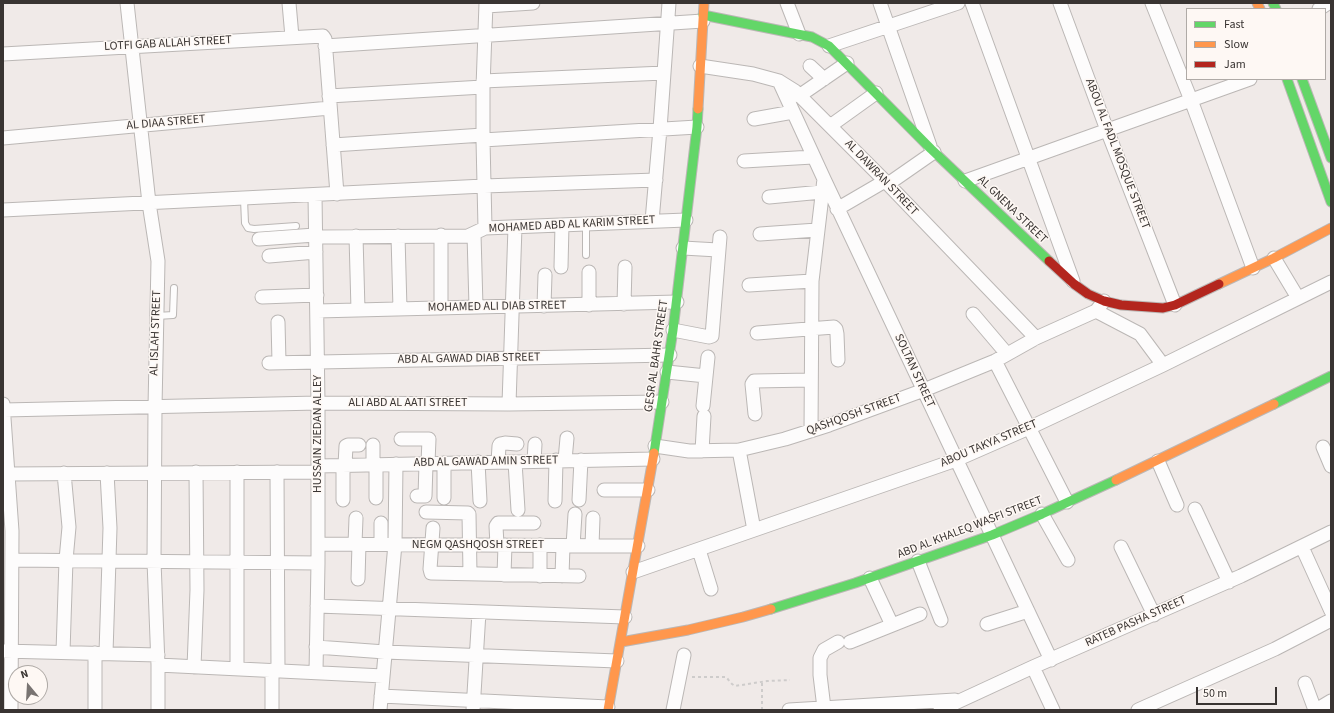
<!DOCTYPE html>
<style>
body{margin:0}
#map{position:relative;width:1334px;height:713px;overflow:hidden;background:#f0eae8;font-family:"Source Sans 3",sans-serif}
canvas{display:block}
.frame{position:absolute;inset:0;border:4px solid #393432;pointer-events:none}
.legend{position:absolute;left:1186px;top:8px;width:140px;height:72px;box-sizing:border-box;background:#fef8f4;border:1px solid #afaaa6;margin:0;padding:5px 7px;list-style:none;font-size:12px;color:#393432}
.legend li{display:flex;align-items:center;gap:8px;height:20px}
.legend b{width:20px;border:1px solid #afaaa6}
.north{position:absolute;left:8px;top:665px;width:40px;height:40px;box-sizing:border-box;background:#fef8f4;border:1px solid #afaaa6;border-radius:50%;rotate:342deg;font-size:11px;font-weight:700;line-height:16px;text-align:center;color:#393432}
.north::after{content:'';display:block;margin:auto;width:14px;height:18px;background:#797472;clip-path:polygon(50% 0,100% 100%,50% 72%,0 100%)}
.scale{position:absolute;left:1196px;top:687px;width:81px;height:18px;box-sizing:border-box;border:2px solid #393432;border-top:0;padding-left:5px;font-size:12px;line-height:14px;white-space:nowrap;color:#393432;-webkit-text-stroke:3px #fef8f4;paint-order:stroke}
</style>
<div id="map">
<canvas width="1334" height="713"></canvas>
<div class="frame"></div>
<ul class="legend">
<li><b style="height:5px;background:#63d668"></b>Fast</li>
<li><b style="height:5px;background:#ff974d"></b>Slow</li>
<li><b style="height:5px;background:#b3261e"></b>Jam</li>
</ul>
<div class="north">N</div>
<div class="scale">50 m</div>
</div>
<script>
const ctx = document.querySelector('canvas').getContext('2d');
ctx.lineJoin = 'round';
function toPath(rows) {
  const path = new Path2D();
  for (const r of rows) {
    path.moveTo(r[0], r[1]);
    for (let i = 2; i < r.length; i += 2) path.lineTo(r[i], r[i + 1]);
  }
  return path;
}
function trace(path, color, width, dash) {
  ctx.strokeStyle = color;
  ctx.lineWidth = width;
  ctx.lineCap = dash ? 'butt' : 'round';
  ctx.setLineDash(dash || []);
  ctx.stroke(path);
}
function label(font, color, halo, rows, align = 'center') {
  ctx.font = font + ' "Source Sans 3",sans-serif';
  ctx.lineWidth = 3;
  ctx.setLineDash([]);
  ctx.textBaseline = 'middle';
  ctx.strokeStyle = halo;
  ctx.fillStyle = color;
  for (const [text, x, y, turn = 0] of rows) {
    ctx.save();
    ctx.translate(x, y);
    ctx.rotate((+turn || 0) * Math.PI / 180);
    ctx.textAlign = isNaN(turn) ? turn : align;
    if (halo) ctx.strokeText(text, 0, 0);
    ctx.fillText(text, 0, 0);
    ctx.restore();
  }
}
const path = toPath([
 [692,677,726,677,732,684,735,686,767,681,790,680],
 [762,710,762,682]
]);
const lane = toPath([
 [244,199,245,223,248,228,254,229,296,226],
 [586,255,586,224],
 [157,316,173,315,174,288]
]);
const street = toPath([
 [127,3,149,203,158,261,155,407,154,561,158,665,158,710],
 [289,3,292,37],
 [787,3,799,34],
 [880,3,930,146],
 [972,3,1073,281],
 [1060,3,1107,130,1175,305],
 [1152,3,1191,100,1253,268],
 [486,6,533,3],
 [1319,9,1328,3],
 [325,46,703,21],
 [829,46,958,3],
 [3,54,323,36,325,39,337,194],
 [700,66,753,74,779,81,795,91,885,181,1036,338],
 [810,66,824,79],
 [483,81,664,73],
 [779,81,824,179,1051,660],
 [329,96,483,87],
 [799,96,847,63],
 [754,119,793,112],
 [830,126,876,93],
 [3,138,330,108],
 [483,140,697,127],
 [333,145,483,135],
 [744,161,813,157],
 [965,181,1250,79],
 [888,184,934,152],
 [315,195,318,403,318,563,316,672],
 [769,197,822,192],
 [837,209,885,181],
 [3,210,484,186,656,180],
 [652,221,660,129,669,3],
 [485,228,483,140,483,87,486,3],
 [474,234,476,307],
 [760,234,817,230],
 [441,235,441,308],
 [356,236,358,310],
 [398,236,400,309],
 [315,237,468,236,485,228,686,220],
 [259,239,315,235],
 [683,248,718,250],
 [269,256,316,252],
 [1274,258,1298,298],
 [561,267,562,225],
 [749,285,812,281],
 [262,297,317,295],
 [624,304,625,267],
 [589,305,589,272],
 [544,306,545,275],
 [317,311,677,302],
 [1096,311,1140,334,1163,365],
 [973,314,1007,354],
 [278,322,279,362],
 [673,330,709,337,712,336,720,237],
 [757,333,834,327,836,329,837,334,838,360],
 [995,361,1067,502],
 [269,363,670,355],
 [667,372,706,376],
 [3,404,12,531,11,710],
 [509,404,515,227],
 [703,406,708,357],
 [4,410,318,403,509,404,662,402],
 [755,414,752,384,754,381,811,380],
 [811,431,812,281,824,179],
 [401,439,429,439,428,463],
 [655,446,689,451,739,450,785,439,829,425,924,390,995,361,1036,338,1096,311,1104,301],
 [1323,447,1331,466],
 [739,450,754,530],
 [702,451,704,416],
 [565,460,567,438],
 [534,461,535,444],
 [1158,461,1177,505],
 [478,462,480,501],
 [498,462,499,446,500,444,505,443,517,444],
 [515,462,518,510],
 [345,465,346,446,348,445,359,445],
 [373,465,373,445],
 [318,466,653,459],
 [237,472,237,669],
 [277,472,278,671],
 [8,474,318,472],
 [604,490,648,490],
 [417,496,425,496,426,464],
 [376,498,376,465],
 [444,498,444,463],
 [343,500,343,465],
 [579,500,581,460],
 [555,501,556,460],
 [1195,509,1229,582],
 [426,512,468,513,469,514,470,574],
 [1042,514,1068,560],
 [433,528,430,569,431,573,579,576],
 [318,544,638,546],
 [355,544,356,518],
 [381,544,381,523],
 [497,545,496,526,498,523,534,523],
 [573,546,575,514],
 [592,546,593,518],
 [1121,547,1154,615],
 [1302,547,1331,611],
 [699,550,711,589],
 [12,560,318,563],
 [918,561,941,620],
 [633,572,956,460,1029,428,1163,365,1331,282],
 [504,575,505,545],
 [540,576,540,545],
 [562,576,563,546],
 [870,578,892,625],
 [358,579,359,544],
 [317,606,625,617],
 [987,624,1028,611],
 [850,642,920,614],
 [316,647,385,652,617,661],
 [3,651,158,655],
 [63,652,66,560,69,527,64,473],
 [106,653,110,528,107,473],
 [158,665,383,676],
 [194,667,197,590,196,472],
 [1033,667,1053,710],
 [1305,683,1315,710],
 [381,696,608,707],
 [824,708,820,675,820,658,824,650,838,642],
 [95,710,95,653],
 [272,710,272,670],
 [380,710,395,544,396,464],
 [473,710,479,612],
 [673,710,684,655],
 [789,710,955,700],
 [940,710,1033,667,1241,576,1331,532],
 [1138,710,1275,649,1331,620],
 [1316,710,1331,701]
]);
const fast = toPath([
 [1273,3,1276,9],
 [703,15,812,37,829,46,931,149,1049,261],
 [1287,79,1331,202],
 [1302,79,1331,158],
 [1274,404,1331,376],
 [654,453,673,330,697,127,698,109],
 [771,609,855,583,992,535,1042,514,1116,480]
]);
const slow = toPath([
 [1257,3,1260,9],
 [698,109,704,3],
 [1219,284,1274,258,1331,228],
 [1116,480,1274,404],
 [621,642,688,630,743,617,771,609],
 [608,710,654,453]
]);
const jam = toPath([
 [1049,261,1074,284,1088,294,1104,301,1121,305,1163,308,1175,305,1219,284]
]);
const streetNames = [
 ["LOTFI GAB ALLAH STREET",168,44,-3],
 ["AL DIAA STREET",166,123,-5],
 ["ABOU AL FADL MOSQUE STREET",1117,154,69],
 ["AL DAWRAN STREET",881,178,46],
 ["AL GNENA STREET",1012,210,44],
 ["MOHAMED ABD AL KARIM STREET",572,225,-3],
 ["MOHAMED ALI DIAB STREET",497,307,-1],
 ["AL ISLAH STREET",156,333,-88],
 ["GESR AL BAHR STREET",657,356,-82],
 ["ABD AL GAWAD DIAB STREET",469,359,-1],
 ["SOLTAN STREET",914,371,65],
 ["ALI ABD AL AATI STREET",408,403],
 ["QASHQOSH STREET",854,415,-20],
 ["HUSSAIN ZIEDAN ALLEY",318,434,-90],
 ["ABOU TAKYA STREET",989,444,-23],
 ["ABD AL GAWAD AMIN STREET",486,462,-1],
 ["ABD AL KHALEQ WASFI STREET",970,528,-21],
 ["NEGM QASHQOSH STREET",478,545],
 ["RATEB PASHA STREET",1136,622,-24]
];
trace(lane, '#bbb7b5', 8);
trace(street, '#bbb7b5', 15);
trace(fast, '#bbb7b5', 11);
trace(slow, '#bbb7b5', 11);
trace(jam, '#bbb7b5', 11);
trace(path, '#cecccb', 2, [3, 3]);
trace(lane, '#fdfcfc', 6);
trace(street, '#fdfcfc', 13);
trace(fast, '#63d668', 9);
trace(slow, '#ff974d', 9);
trace(jam, '#b3261e', 9);
label('12px', '#393432', '#fef8f4', streetNames);
</script>
